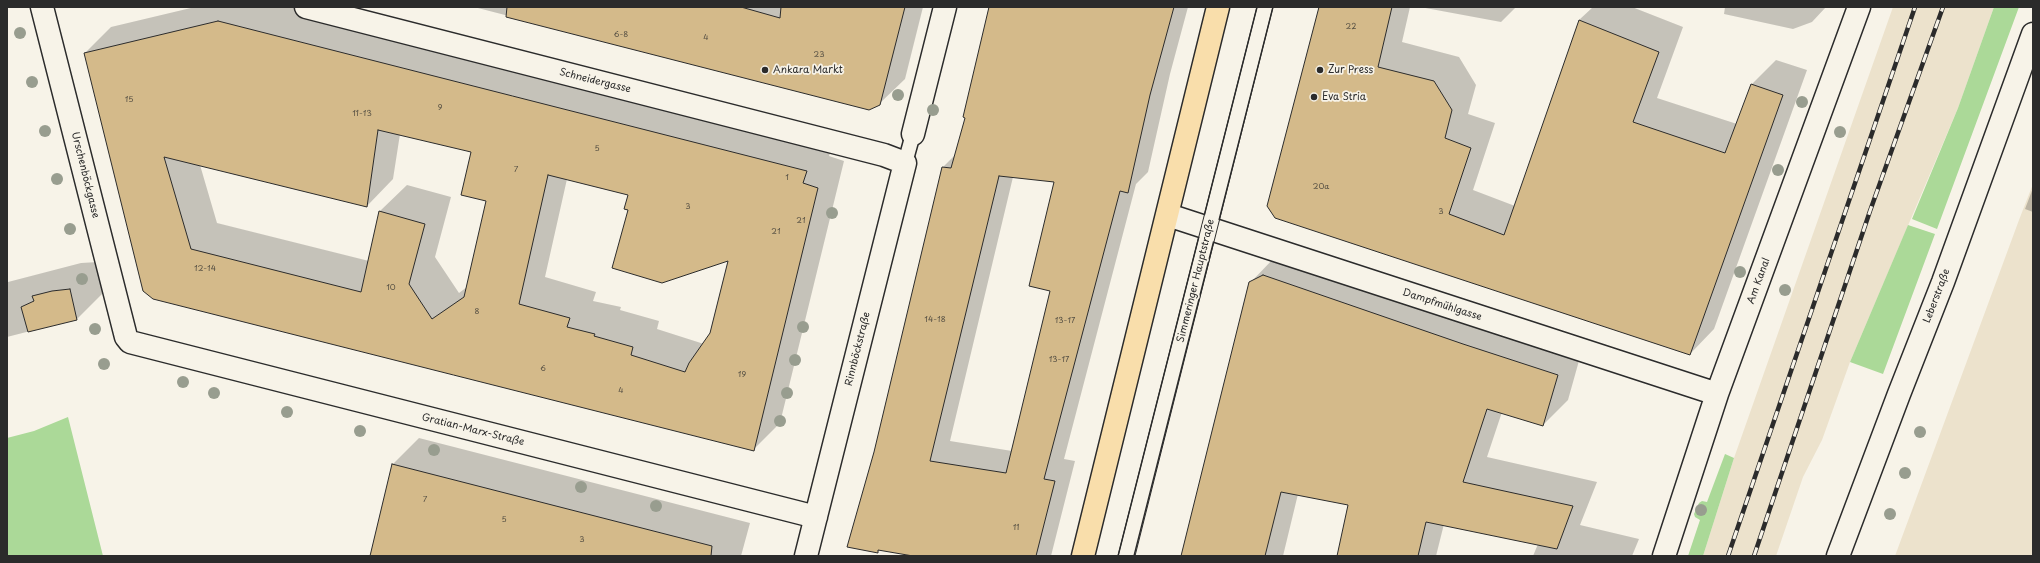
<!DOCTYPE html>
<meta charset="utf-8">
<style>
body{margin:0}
#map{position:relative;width:2040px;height:563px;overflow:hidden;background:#f7f3e8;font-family:"Playpen Sans",sans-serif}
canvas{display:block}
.frame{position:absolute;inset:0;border:8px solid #2b2b2b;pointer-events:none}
</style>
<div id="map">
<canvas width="2040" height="563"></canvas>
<div class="frame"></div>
</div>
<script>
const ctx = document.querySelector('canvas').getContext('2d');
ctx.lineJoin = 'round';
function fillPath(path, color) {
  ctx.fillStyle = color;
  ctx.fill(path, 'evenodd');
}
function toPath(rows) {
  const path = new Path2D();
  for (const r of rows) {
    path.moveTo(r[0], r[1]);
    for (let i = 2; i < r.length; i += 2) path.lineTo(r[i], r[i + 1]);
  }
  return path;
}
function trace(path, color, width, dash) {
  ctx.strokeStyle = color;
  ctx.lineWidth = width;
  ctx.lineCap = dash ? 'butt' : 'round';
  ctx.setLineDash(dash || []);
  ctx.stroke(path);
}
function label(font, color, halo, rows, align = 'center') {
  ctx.font = font + ' "Playpen Sans",sans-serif';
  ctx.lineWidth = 3.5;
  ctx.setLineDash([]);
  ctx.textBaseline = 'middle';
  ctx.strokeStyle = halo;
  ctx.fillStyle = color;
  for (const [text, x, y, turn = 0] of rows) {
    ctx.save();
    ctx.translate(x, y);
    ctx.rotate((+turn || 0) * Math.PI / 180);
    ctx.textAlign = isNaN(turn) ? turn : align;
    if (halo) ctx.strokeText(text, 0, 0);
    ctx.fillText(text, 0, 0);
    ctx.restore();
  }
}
const built = toPath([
 [1893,7,1994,7,1958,108,1850,362,1822,440,1803,477,1776,556,1703,556,1734,458],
 [2033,184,2033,556,1895,556,2019,220]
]);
const green = toPath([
 [1994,7,2019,7,1937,229,1912,219,1958,108],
 [1908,225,1935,234,1883,374,1850,362],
 [68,417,103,556,7,556,7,438,34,431],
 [1725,454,1734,458,1703,556,1688,556,1700,520,1695,517,1694,514,1699,503,1702,501,1707,502]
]);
const shadow = toPath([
 [195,7,292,7,833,145,829,156,844,161,780,423,754,449,154,298,85,53,111,27],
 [400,134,472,151,487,200,467,287,459,293,435,257,451,197,407,185,380,211,369,261,217,223,200,165,367,206,393,179],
 [567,179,630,194,629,209,730,259,711,334,704,344,657,329,659,321,620,310,621,307,593,301,596,292,545,277],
 [474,7,923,7,905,79,879,104,869,109],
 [990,7,1188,7,1170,74,1148,172,1136,184,1064,459,1075,461,1051,556,919,556,880,549,878,552,875,452,943,167,955,155,966,117],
 [1013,177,1056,182,1051,290,1012,451,950,441],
 [1321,7,1410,7,1402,42,1459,57,1476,85,1468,114,1495,123,1473,190,1515,206,1579,20,1593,7,1632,7,1683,27,1657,98,1737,124,1752,84,1776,60,1807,70,1714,329,1690,354,1275,217],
 [1420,7,1516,7,1501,22],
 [1725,7,1826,7,1812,22,1793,29,1724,14],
 [2033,188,2033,212,2025,209],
 [1275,257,1582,350,1568,400,1543,425,1502,412,1487,457,1597,482,1580,525,1639,539,1632,556,1533,556,1538,544,1444,524,1436,556,1338,556,1350,504,1298,494,1283,556,1183,556,1250,283],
 [98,262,105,291,77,319,7,337,7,278,8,282,81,263],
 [419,438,750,523,741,556,370,556,393,464]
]);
const building = toPath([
 [507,7,741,7,780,18,781,7,905,7,880,105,869,110,506,17,507,7],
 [989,7,1174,7,1150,95,1128,193,1120,191,1044,479,1055,481,1036,556,913,556,878,550,878,553,847,547,874,452,942,167,951,168,965,118,963,117,989,7],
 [999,176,1054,182,1029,286,1050,291,1006,473,930,461,999,176],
 [1319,7,1392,7,1378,67,1434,81,1452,110,1445,138,1471,148,1449,214,1504,235,1579,20,1659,52,1633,122,1725,153,1751,84,1783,95,1690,355,1275,218,1267,206,1319,7],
 [218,21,807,171,803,183,818,188,754,451,153,299,143,291,84,53,218,21],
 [378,130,471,152,461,195,486,201,464,297,432,319,409,284,425,224,379,211,361,292,191,249,164,157,367,207,378,130],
 [548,175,628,195,624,209,628,210,612,268,662,283,728,261,710,333,689,363,685,372,631,355,633,347,594,336,595,334,567,327,570,318,519,304,548,175],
 [1263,275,1463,344,1558,375,1543,426,1487,409,1463,482,1573,506,1557,549,1426,522,1418,556,1337,556,1348,505,1281,492,1265,556,1181,556,1249,282,1263,275],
 [70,289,77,320,28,332,21,307,34,301,32,296,52,291,70,289],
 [392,464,712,546,711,556,370,556,392,464]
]);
const service = toPath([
 [905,163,913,134],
 [1126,556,1265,7]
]);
const minor = toPath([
 [42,7,126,337,130,342,816,517],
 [306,7,884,155,905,163,806,556],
 [913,134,945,7],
 [1168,215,1717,394],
 [1664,556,1717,394,1859,7]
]);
const tertiary = toPath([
 [1838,556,1899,394,1943,282,2033,34]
]);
const primary = toPath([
 [1083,556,1218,7]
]);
const tram = toPath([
 [1118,556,1257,7],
 [1135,556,1273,7]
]);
const rail = toPath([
 [1728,556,1915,7],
 [1754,556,1870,211,1943,7]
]);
const trees = [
 [20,33],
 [32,82],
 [898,95],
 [1802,102],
 [933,110],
 [45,131],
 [1840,132],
 [1778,170],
 [57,179],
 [832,213],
 [70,229],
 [1740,272],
 [82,279],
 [1785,290],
 [803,327],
 [95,329],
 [795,360],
 [104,364],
 [183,382],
 [214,393],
 [787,393],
 [287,412],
 [780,421],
 [360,431],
 [1920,432],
 [434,450],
 [1905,473],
 [581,487],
 [656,506],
 [1701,510],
 [1890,514]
];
const markers = [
 [765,70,4,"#2b2b2b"],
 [1320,70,4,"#2b2b2b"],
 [1314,97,4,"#2b2b2b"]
];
const numberNames = [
 ["22",1351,27],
 ["6-8",621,35],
 ["4",706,38],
 ["23",819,55],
 ["15",129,100],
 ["9",440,108],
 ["11-13",362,114],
 ["5",597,149],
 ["7",516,170],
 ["1",787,178],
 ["20a",1321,187],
 ["3",688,207],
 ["3",1441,212],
 ["21",801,221],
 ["21",776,232],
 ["12-14",205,269],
 ["10",391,288],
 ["8",477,312],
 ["14-18",935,320],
 ["13-17",1065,321],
 ["13-17",1059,360],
 ["6",543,369],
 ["19",742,375],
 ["4",621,391],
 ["7",425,500],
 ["5",504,520],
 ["11",1016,528],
 ["3",582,540]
];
const poiNames = [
 ["Ankara Markt",773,70],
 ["Zur Press",1328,70],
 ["Eva Stria",1322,97]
];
const streetNames = [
 ["Schneidergasse",595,81,14],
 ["Urschenböckgasse",85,175,76],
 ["Simmeringer Hauptstraße",1196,281,-76],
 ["Am Kanal",1759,281,-70],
 ["Leberstraße",1937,296,-69],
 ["Dampfmühlgasse",1442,305,18],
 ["Rinnböckstraße",858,349,-76],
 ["Gratian-Marx-Straße",473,430,14]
];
fillPath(built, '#ece2cc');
fillPath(green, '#abd998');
fillPath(shadow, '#0003');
fillPath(building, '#d4ba8a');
trace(building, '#2b2b2b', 1);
trace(service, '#2b2b2b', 17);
trace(minor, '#2b2b2b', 25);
trace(tertiary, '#2b2b2b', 25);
trace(primary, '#2b2b2b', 25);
trace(service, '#f7f3e8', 14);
trace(minor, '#f7f3e8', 22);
trace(tertiary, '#f7f3e8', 22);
trace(primary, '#f9deab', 22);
trace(tram, '#2b2b2b', 1);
trace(rail, '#2b2b2b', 4.5);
trace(rail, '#f7f3e8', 3, [9]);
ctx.fillStyle = '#989d8f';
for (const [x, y] of trees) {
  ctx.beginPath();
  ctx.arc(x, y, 6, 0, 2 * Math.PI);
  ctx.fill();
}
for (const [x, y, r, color] of markers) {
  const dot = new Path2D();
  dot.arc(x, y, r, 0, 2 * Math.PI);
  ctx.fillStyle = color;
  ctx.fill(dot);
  trace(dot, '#f7f3e8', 1.5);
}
label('8px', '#554f43', null, numberNames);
label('10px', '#2b2b2b', '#f7f3e8', poiNames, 'left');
label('10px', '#2b2b2b', '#f7f3e8', streetNames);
</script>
